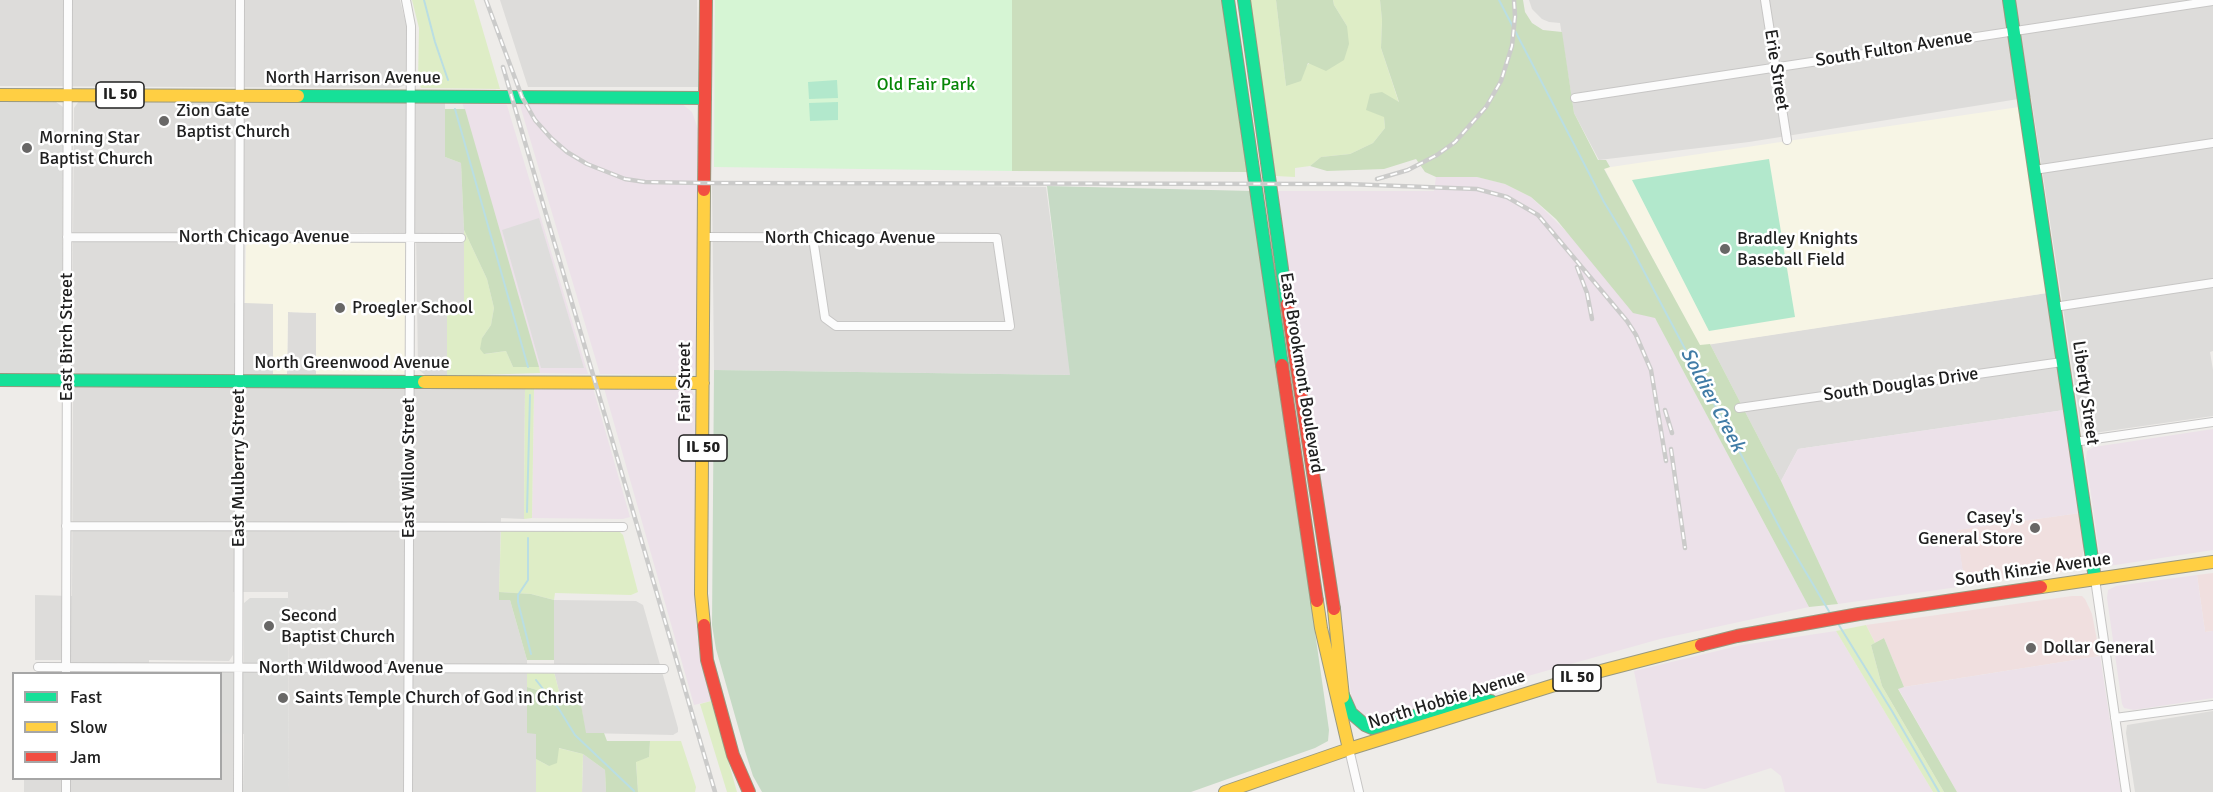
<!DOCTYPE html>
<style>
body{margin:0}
#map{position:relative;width:2213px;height:792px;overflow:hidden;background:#eeece9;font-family:Signika,sans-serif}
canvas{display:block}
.legend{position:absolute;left:12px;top:672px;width:210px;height:108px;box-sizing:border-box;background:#fff;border:2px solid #a6a6a6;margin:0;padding:8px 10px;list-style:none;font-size:18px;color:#202020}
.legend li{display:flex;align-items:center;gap:12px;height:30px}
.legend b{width:30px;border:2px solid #a6a6a6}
</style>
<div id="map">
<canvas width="2213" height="792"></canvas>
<ul class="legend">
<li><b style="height:8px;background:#16e098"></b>Fast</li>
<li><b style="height:8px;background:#ffcf43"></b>Slow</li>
<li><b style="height:8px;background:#f24e42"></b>Jam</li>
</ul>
</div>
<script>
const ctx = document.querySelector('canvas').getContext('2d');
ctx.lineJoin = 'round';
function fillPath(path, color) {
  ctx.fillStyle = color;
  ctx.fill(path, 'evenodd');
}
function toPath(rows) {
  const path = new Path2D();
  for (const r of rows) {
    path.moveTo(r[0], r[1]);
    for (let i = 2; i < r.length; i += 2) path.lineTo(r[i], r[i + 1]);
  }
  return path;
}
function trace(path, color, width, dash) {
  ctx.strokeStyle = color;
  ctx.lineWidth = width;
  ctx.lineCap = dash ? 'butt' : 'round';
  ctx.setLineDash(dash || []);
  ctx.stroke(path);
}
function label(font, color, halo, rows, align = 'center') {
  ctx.font = font + ' Signika,sans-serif';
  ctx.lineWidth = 5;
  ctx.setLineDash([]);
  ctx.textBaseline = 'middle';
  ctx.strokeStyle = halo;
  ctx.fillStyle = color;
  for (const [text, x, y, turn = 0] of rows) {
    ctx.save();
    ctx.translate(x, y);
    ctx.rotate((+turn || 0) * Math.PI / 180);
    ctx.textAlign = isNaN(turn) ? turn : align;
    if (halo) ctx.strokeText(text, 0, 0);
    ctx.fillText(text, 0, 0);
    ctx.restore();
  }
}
const residential = toPath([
 [0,0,400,0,406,24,407,82,406,85,398,88,0,86],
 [500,0,697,0,698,87,528,87],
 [1529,0,2213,0,2213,351,2210,352,2213,370,2213,416,2094,433,2084,431,2081,426,2031,97,1749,142,1599,160,1574,113,1560,23,1549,22,1542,19,1532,9],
 [79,101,445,103,445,157,461,163,464,230,464,312,448,313,447,376,425,375,418,369,416,233,234,231,234,303,274,303,273,374,77,374,74,372,72,369,74,108],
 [712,182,1046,187,1071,375,714,370],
 [2047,293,2064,410,1798,449,1781,481,1710,344],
 [288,312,316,313,316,374,287,374],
 [76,385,525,388,524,519,501,518,499,600,510,600,527,660,527,733,536,733,536,792,289,792,288,592,233,592,233,655,229,661,149,660,149,673,72,674,71,660,35,660,35,595,72,596,73,390],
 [554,600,636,601,643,605,678,728,678,732,673,735,585,733,581,704,562,703,554,672],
 [2213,711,2213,792,2135,792,2126,733,2127,725],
 [221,733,234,733,233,792,24,792,24,779,220,778],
 [583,754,605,770,606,792,582,792]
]);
const commercial = toPath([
 [2080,513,2084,546,2082,559,2074,568,2061,572,1965,586,1956,530],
 [2213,573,2213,631,2205,632,2197,575],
 [2072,596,2082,596,2085,599,2092,614,2100,656,1904,687,1884,638,1875,643,1866,625]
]);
const industrial = toPath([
 [462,102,506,102,588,374,540,373],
 [519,102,681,103,692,112,698,129,696,367,694,371,682,375,600,374],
 [1436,177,1477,177,1505,184,1531,197,1655,318,1809,607,1660,639,1510,681,1380,722,1371,722,1359,715,1352,703,1342,621,1277,191,1434,191],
 [593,388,630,517,623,519,532,518,534,389],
 [604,388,691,389,695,395,696,620,699,652,711,701,694,705],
 [2064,410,2080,513,1957,530,1965,586,1838,604,1781,481,1798,449],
 [2213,429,2213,550,2109,566,2104,565,2100,557,2086,459,2087,451,2094,447],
 [2197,575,2205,632,2213,631,2213,698,2134,710,2124,708,2122,704,2107,598,2108,590,2116,586],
 [1836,631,1933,792,1785,792,1781,776,1771,768,1705,789,1657,783,1634,671,1742,645],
 [2100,656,2121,792,1957,792,1898,688]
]);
const education = toPath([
 [2019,107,2047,293,1700,346,1604,168],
 [249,242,406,243,406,373,404,374,316,374,316,313,288,312,287,374,273,374,273,304,245,303,246,246]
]);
const religious = toPath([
 [0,102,56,102,63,107,63,110,62,370,61,373,55,375,0,374],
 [250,598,288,598,289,792,243,792,244,734,221,733,220,674,149,674,149,670,244,670,244,603]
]);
const grass = toPath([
 [412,0,474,0,500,89,421,88,418,81,419,28],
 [1250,0,1276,0,1286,86,1347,26,1334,5,1333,0,1380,0,1382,20,1381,48,1399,103,1384,117,1385,128,1373,143,1350,154,1321,157,1310,166,1295,168,1295,177,1276,176],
 [464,230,487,279,494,308,491,325,482,338,485,354,506,351,513,367,539,367,540,373,447,376,447,312,464,312],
 [525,388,534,389,532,518,524,519],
 [501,529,618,530,623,535,638,592,631,595,555,593,554,600,531,594,499,592],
 [1866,625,1875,643,1871,645,1882,686,1944,792,1933,792,1836,631],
 [527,671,554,672,562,703,553,695,527,687],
 [711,701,737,792,727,792,700,704],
 [650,741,681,741,696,787,695,792,638,792,636,761,649,757],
 [558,748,583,754,582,792,536,792,536,759,549,766]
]);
const forest = toPath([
 [1012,0,1224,0,1248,172,1012,171],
 [1276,0,1333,0,1334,5,1347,26,1349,44,1344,60,1326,71,1308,63,1301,81,1286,86],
 [1380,0,1523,0,1525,12,1532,23,1543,30,1562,32,1574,113,1598,160,1606,160,1610,167,1604,169,1700,345,1710,344,1781,481,1838,604,1809,607,1655,318,1633,313,1556,219,1531,197,1505,184,1477,177,1436,177,1425,172,1416,159,1384,169,1327,171,1310,166,1321,157,1350,154,1373,143,1385,128,1384,117,1366,110,1370,94,1382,92,1399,102,1381,48,1382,20],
 [445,109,465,109,539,367,513,367,506,351,484,354,480,349,482,338,491,325,494,308,487,279,464,230,461,163,445,157],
 [499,592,531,594,554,600,554,660,527,660,510,600,499,600],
 [1884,638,1904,687,1898,689,1957,792,1944,792,1882,686,1871,645],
 [527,687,553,695,562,703,581,704,586,733,604,733,607,741,650,741,649,757,636,762,638,792,606,792,605,770,583,754,559,748,557,763,549,766,536,759,536,734,527,733]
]);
const cemetery = toPath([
 [1047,186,1252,191,1329,730,1328,741,1315,748,1191,792,762,792,753,776,745,751,716,649,712,625,714,370,1070,375]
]);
const park = toPath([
 [715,0,1012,0,1012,171,714,167]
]);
const pitch = toPath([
 [837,80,838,98,809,99,808,82],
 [838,102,838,120,810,121,809,103],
 [1769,159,1795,317,1709,331,1632,180]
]);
const parking = toPath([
 [539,218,584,368,541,368,502,230]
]);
const stream = toPath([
 [424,0,435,42,448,80],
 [1499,0,1604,202,1630,245,1782,532,1830,613],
 [455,109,528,367],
 [527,512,530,395],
 [528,538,528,580,518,595,518,602,531,654],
 [1837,622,1892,711,1939,792],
 [536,680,559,709,575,735,634,791]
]);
const street = toPath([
 [406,0,411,26,408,792],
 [1765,0,1787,140],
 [1575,98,2213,1],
 [2034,170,2213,143],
 [67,237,461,238],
 [703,237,997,238,1010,326,836,326,825,318,813,238],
 [2054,307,2213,283],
 [1739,408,2062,362],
 [2074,442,2213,422],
 [66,526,623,527],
 [2095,579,2126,792],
 [38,667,664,669],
 [66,674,68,0],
 [2115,718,2213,705],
 [1349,749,1359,792],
 [66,792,66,778],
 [238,792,240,0]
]);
const fast = toPath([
 [1228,0,1282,365],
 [1244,0,1287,304],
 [2009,0,2095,579],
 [298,96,705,98],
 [0,380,424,382],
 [1343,695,1351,713,1365,725,1372,728,1462,702,1491,701]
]);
const slow = toPath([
 [0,95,298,96],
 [424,382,703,383],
 [2041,587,2213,562],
 [1317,601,1321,628,1349,749],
 [1334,609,1343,697],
 [704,625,701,594,704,190],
 [1225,792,1349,749,1593,673,1701,645]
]);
const jam = toPath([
 [704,190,706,0],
 [1287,304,1334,609],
 [1282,365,1317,601],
 [704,625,707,660,733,755,749,792],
 [1701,645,1737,636,1859,614,2041,587]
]);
const rail = toPath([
 [486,0,522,97,535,120,551,138,567,152,587,164,625,179,645,182,703,183,1347,184,1477,189,1507,197,1538,215,1627,321,1636,335,1651,370,1666,461],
 [503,67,715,792],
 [1377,179,1408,170,1437,155,1455,142,1486,107,1501,81,1512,46,1515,16,1514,0],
 [1577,267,1587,293,1592,319],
 [1665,410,1672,433],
 [1671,449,1685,548]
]);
const markers = [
 [164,121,6,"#686766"],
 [27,148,6,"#686766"],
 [1725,249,6,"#686766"],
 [340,308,6,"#686766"],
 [2035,528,6,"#686766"],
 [269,626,6,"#686766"],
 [2031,648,6,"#686766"],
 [283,698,6,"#686766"]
];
const shields = [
 [120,95,48],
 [703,448,48],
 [1577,678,48]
];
const shieldNames = [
 ["IL 50",120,95],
 ["IL 50",703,448],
 ["IL 50",1577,678]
];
const streetNames = [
 ["South Fulton Avenue",1894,49,-9],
 ["Erie Street",1776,70,81],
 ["North Harrison Avenue",353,78],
 ["North Chicago Avenue",264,237],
 ["North Chicago Avenue",850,238],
 ["East Birch Street",67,337,-90],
 ["North Greenwood Avenue",352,363],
 ["East Brookmont Boulevard",1301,373,81],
 ["Fair Street",685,382,-90],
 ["South Douglas Drive",1901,385,-8],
 ["Liberty Street",2085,393,82],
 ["East Mulberry Street",239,468,-90],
 ["East Willow Street",409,468,-90],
 ["South Kinzie Avenue",2033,570,-8],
 ["North Wildwood Avenue",351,668],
 ["North Hobbie Avenue",1447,700,-17]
];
const parkNames = [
 ["Old Fair Park",926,85]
];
const poiNames = [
 ["Zion Gate",176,111],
 ["Baptist Church",176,132],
 ["Morning Star",39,138],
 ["Baptist Church",39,159],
 ["Bradley Knights",1737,239],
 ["Baseball Field",1737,260],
 ["Proegler School",352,308],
 ["Casey's",2023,518,"right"],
 ["General Store",2023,539,"right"],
 ["Second",281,616],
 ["Baptist Church",281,637],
 ["Dollar General",2043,648],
 ["Saints Temple Church of God in Christ",295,698]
];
const waterNames = [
 ["Soldier Creek",1712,400,62]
];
fillPath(residential, '#dddcda');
fillPath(commercial, '#f0dfdf');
fillPath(industrial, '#ece1e9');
fillPath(education, '#f7f5e5');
fillPath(religious, '#dcdcda');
fillPath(grass, '#deedc6');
fillPath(forest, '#cbdebd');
fillPath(cemetery, '#c6dac5');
fillPath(park, '#d6f5d4');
fillPath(pitch, '#b2e8cc');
fillPath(parking, '#dedddc');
trace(stream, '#badee3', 2);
trace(street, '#c7c6c5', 10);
trace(fast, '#99997f', 14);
trace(slow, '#99997f', 14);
trace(jam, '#99997f', 14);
trace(street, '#fcfcfc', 8);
trace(fast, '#16e098', 12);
trace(slow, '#ffcf43', 12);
trace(jam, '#f24e42', 12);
trace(rail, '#cbcbca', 4.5);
trace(rail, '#fff', 2, [7]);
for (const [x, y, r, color] of markers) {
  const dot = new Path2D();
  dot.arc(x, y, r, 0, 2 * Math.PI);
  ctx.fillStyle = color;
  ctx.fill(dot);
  trace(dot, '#fff', 2);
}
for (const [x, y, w] of shields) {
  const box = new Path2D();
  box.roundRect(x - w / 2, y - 13, w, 26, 4.5);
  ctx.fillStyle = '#fff';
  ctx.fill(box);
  trace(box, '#202020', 1.5);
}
label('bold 16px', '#202020', null, shieldNames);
label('18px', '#202020', '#fff', streetNames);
label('18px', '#068606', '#fff', parkNames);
label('18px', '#202020', '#fff', poiNames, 'left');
label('italic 20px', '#417ca6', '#fff', waterNames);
</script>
